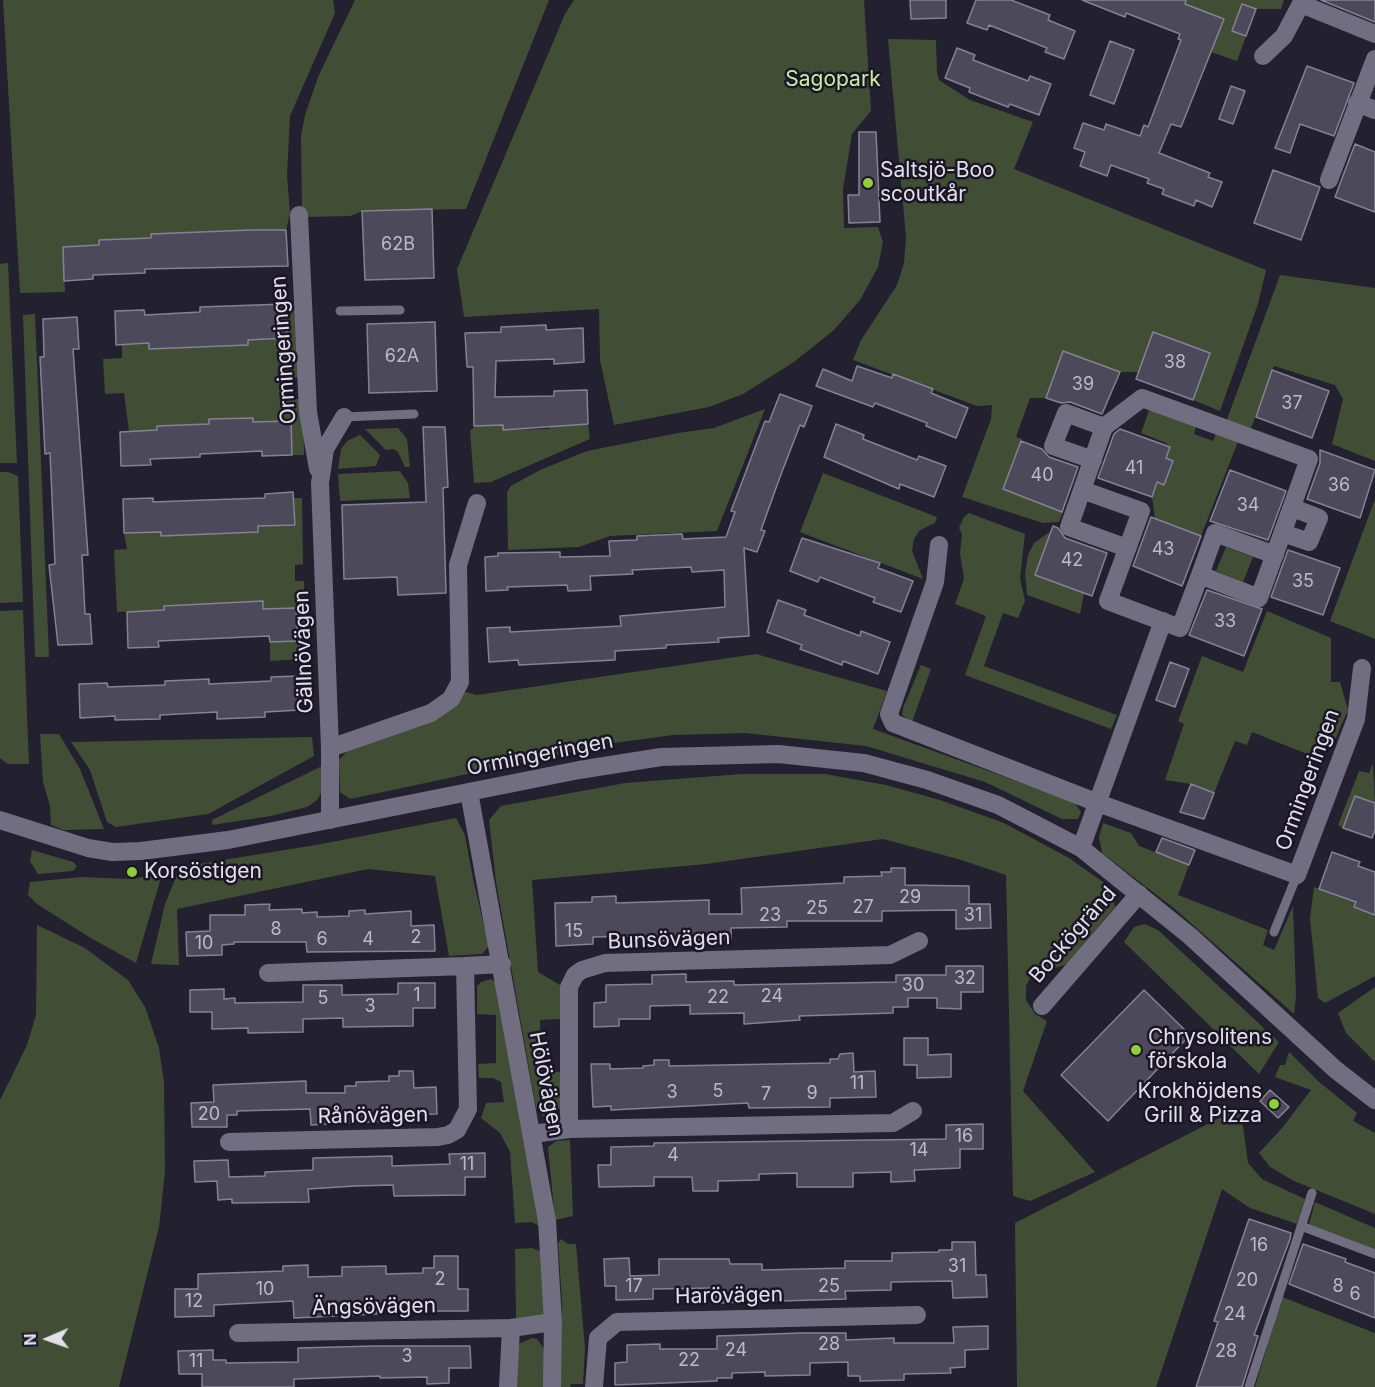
<!DOCTYPE html>
<meta charset="utf-8">
<style>
body{margin:0}
#map{position:relative;width:1375px;height:1387px;overflow:hidden;background:#232030;font-family:Inter,sans-serif}
canvas{display:block}
.north{position:absolute;left:18px;top:1309px;width:60px;height:60px;-webkit-text-stroke:4px #1a1626;paint-order:stroke;rotate:268deg;font-size:16px;font-weight:700;line-height:24px;text-align:center;color:#e2e0eb}
.north::after{content:'';display:block;margin:auto;width:21px;height:27px;background:#e2e0eb;clip-path:polygon(50% 0,100% 100%,50% 72%,0 100%)}
</style>
<div id="map">
<canvas width="1375" height="1387"></canvas>
<div class="north">N</div>
</div>
<script>
const ctx = document.querySelector('canvas').getContext('2d');
ctx.lineJoin = 'round';
function fillPath(path, color) {
  ctx.fillStyle = color;
  ctx.fill(path, 'evenodd');
}
function toPath(rows) {
  const path = new Path2D();
  for (const r of rows) {
    path.moveTo(r[0], r[1]);
    for (let i = 2; i < r.length; i += 2) path.lineTo(r[i], r[i + 1]);
  }
  return path;
}
function trace(path, color, width, dash) {
  ctx.strokeStyle = color;
  ctx.lineWidth = width;
  ctx.lineCap = dash ? 'butt' : 'round';
  ctx.setLineDash(dash || []);
  ctx.stroke(path);
}
function label(font, color, halo, rows, align = 'center') {
  ctx.font = font + ' Inter,sans-serif';
  ctx.lineWidth = 5;
  ctx.setLineDash([]);
  ctx.textBaseline = 'middle';
  ctx.strokeStyle = halo;
  ctx.fillStyle = color;
  for (const [text, x, y, turn = 0] of rows) {
    ctx.save();
    ctx.translate(x, y);
    ctx.rotate((+turn || 0) * Math.PI / 180);
    ctx.textAlign = isNaN(turn) ? turn : align;
    if (halo) ctx.strokeText(text, 0, 0);
    ctx.fillText(text, 0, 0);
    ctx.restore();
  }
}
const green = toPath([
 [3,0,333,0,335,13,290,116,287,176,290,213,286,230,151,234,152,245,99,240,99,252,63,247,65,292,20,293],
 [355,0,549,0,466,209,363,211,350,216,302,217,301,136,305,115,318,77],
 [574,0,864,0,871,111,852,134,843,189,844,228,878,227,883,242,878,267,860,300,834,330,794,362,743,394,709,407,614,425,600,360,599,309,464,317,457,269,565,14],
 [1181,0,1284,0,1281,9,1256,9,1243,4,1232,30,1246,36,1237,61,1211,52,1223,19,1187,14],
 [888,39,936,40,937,73,939,80,970,100,1033,122,1014,169,1266,270,1258,304,1220,411,1193,400,1210,353,1139,372,1120,372,1063,351,1046,398,1030,398,1016,437,1022,439,1003,489,1063,512,1059,522,1043,523,962,497,991,419,992,405,977,406,853,360,861,340,897,285,904,263,906,237],
 [8,263,17,463,0,463,0,264],
 [1280,275,1375,288,1375,461,1332,444,1343,399,1335,385,1274,366,1250,431,1226,422],
 [285,304,299,304,302,377,289,378,290,399,303,399,304,455,292,455,290,421,262,422,253,429,253,418,210,419,210,428,200,424,157,426,157,436,152,431,129,431,124,393,105,394,103,359,122,358,122,345,145,344,149,338,150,349,196,347,247,334,258,340,287,338],
 [35,314,49,657,35,657,23,315],
 [1152,402,1196,427,1194,434,1213,441,1217,431,1239,439,1201,536,1155,518,1152,497,1157,482,1165,484,1173,461,1166,458,1170,447,1166,443,1141,433],
 [765,409,717,531,610,536,579,547,508,550,507,492,511,486,540,470,587,451,678,433,714,428],
 [550,417,557,425,588,424,590,439,491,482,474,483,470,431,475,426,496,425,503,419,504,430,550,429],
 [398,428,407,439,410,467,405,467,398,452,394,449,386,450,365,429],
 [360,435,380,455,376,466,338,469,341,449,347,441],
 [400,471,408,483,410,498,340,501,338,474],
 [0,472,8,472,18,476,23,602,0,603],
 [823,473,937,517,935,523,920,530,914,539,912,551,923,579,800,532],
 [294,498,302,498,303,564,295,565,295,581,304,581,306,654,303,659,270,661,270,642,298,641,296,608,271,609,264,614,263,601,218,603,165,620,158,611,117,612,114,550,127,549,124,533,154,532,161,526,162,536,206,534,213,523,214,534,257,532,257,520,267,526,295,525],
 [1375,499,1375,639,1330,621],
 [969,513,1025,534,1020,578,1025,601,1018,618,1003,613,984,666,1117,715,1111,729,965,675,986,616,955,604,964,579,960,553,962,534,959,528,964,517],
 [1051,531,1035,575,1084,593,1080,614,1027,595,1025,573,1028,555,1034,543],
 [1226,547,1253,557,1243,582,1216,571],
 [23,610,29,764,8,764,0,758,0,611],
 [1267,611,1331,638,1331,682,1340,682,1348,710,1334,742,1327,739,1317,758,1252,732,1247,745,1235,741,1214,793,1191,784,1165,780,1184,724,1178,721,1202,656,1243,672],
 [756,654,887,691,873,729,1074,802,1081,812,1078,819,1062,819,985,782,866,746,745,733,673,735,614,743,350,799,340,792,339,760,347,751,465,692,477,695],
 [921,665,931,669,912,722,902,715,903,708],
 [40,734,59,734,80,769,104,829,64,830,51,825,50,806,43,782],
 [312,737,314,756,208,814,116,827,107,822,90,770,71,742],
 [1373,763,1375,803,1355,796,1343,828,1338,825,1359,771,1369,773],
 [322,766,321,793,317,800,307,807,271,816,212,825,212,820],
 [742,774,825,774,886,785,940,800,1004,823,1069,858,1110,887,1115,907,1067,964,1031,976,1026,986,1026,1000,1035,1014,1047,1021,1023,1091,1095,1172,1030,1201,1013,1196,1006,875,958,859,883,839,706,864,532,880,538,972,560,985,560,1019,540,1020,542,1072,560,1072,560,1108,552,1117,543,1116,536,1108,496,882,489,820,501,806,625,783],
 [456,818,465,835,473,879,489,946,482,954,449,956,435,876,368,869,177,909,179,965,151,964,165,904,180,867,316,845],
 [1103,823,1131,833,1139,846,1189,865,1178,895,1268,930,1263,945,1274,950,1293,906,1296,995,1294,1014,1175,909,1102,853,1099,837],
 [32,850,73,862,77,866,73,871,38,874,30,861],
 [162,874,136,963,89,937,37,904,28,895,30,882,81,877,131,879],
 [1314,887,1346,898,1358,896,1354,907,1375,915,1375,976,1325,1003,1318,998,1310,918],
 [1145,924,1158,930,1279,1042,1259,1074,1124,942,1134,927],
 [37,925,85,948,128,980,145,1007,159,1048,164,1083,165,1172,159,1227,119,1387,0,1387,0,1100,27,1045,36,1015],
 [491,979,495,982,540,1226,531,1222,515,1223,510,1152,500,1133,481,1118,486,1103,504,1102,501,1082,493,1078,479,1078,478,1064,496,1063,496,1015,477,1014,477,986,481,982],
 [1375,987,1375,1062,1346,1033,1338,1013],
 [1289,1052,1318,1081,1357,1113,1353,1121,1375,1133,1375,1214,1294,1181,1270,1167,1259,1153,1282,1128,1311,1090,1275,1077,1280,1065,1285,1065],
 [1233,1111,1241,1112,1248,1163,1262,1179,1305,1199,1297,1224,1250,1208,1222,1189,1156,1387,1017,1387,1015,1223],
 [570,1140,573,1216,555,1220,548,1147,556,1141],
 [1315,1202,1375,1228,1375,1255,1308,1228],
 [561,1239,568,1244,576,1244,585,1348,583,1384,571,1384,570,1387,560,1387,562,1301,558,1243],
 [532,1248,542,1252,545,1314,542,1317,516,1318,515,1249],
 [1282,1297,1375,1333,1375,1387,1255,1387],
 [532,1338,537,1339,544,1349,544,1387,513,1387,516,1345]
]);
const building = toPath([
 [910,0,946,0,946,18,911,19,910,0],
 [976,0,1011,0,1050,15,1048,20,1075,31,1064,59,1045,52,1047,48,989,25,987,30,967,23,976,0],
 [1082,0,1186,0,1185,4,1224,19,1181,127,1171,124,1159,153,1210,173,1208,177,1222,182,1212,207,1196,200,1194,206,1162,194,1164,189,1147,183,1149,179,1111,165,1107,176,1080,166,1085,152,1074,148,1083,123,1104,130,1106,124,1140,136,1144,125,1148,127,1181,40,1178,39,1180,34,1126,13,1125,17,1082,0],
 [1321,0,1375,0,1375,22,1321,0],
 [1242,4,1256,9,1246,36,1232,31,1242,4],
 [1110,41,1134,50,1114,104,1090,95,1110,41],
 [957,48,975,55,973,60,1028,81,1030,76,1051,84,1039,115,1010,104,1008,107,969,92,970,88,945,78,957,48],
 [1307,66,1354,83,1334,136,1300,124,1290,153,1275,148,1307,66],
 [1231,86,1245,91,1233,124,1219,119,1231,86],
 [859,132,876,132,880,222,849,223,848,195,859,195,859,132],
 [1355,144,1375,152,1375,212,1335,197,1355,144],
 [1273,170,1320,187,1301,240,1254,223,1273,170],
 [432,209,434,278,365,280,362,211,432,209],
 [250,230,286,230,288,266,145,269,145,273,93,275,93,279,64,281,63,247,99,245,99,240,151,238,151,234,250,230],
 [285,304,287,338,248,340,248,345,149,349,149,343,116,345,115,311,144,310,145,315,200,312,200,307,285,304],
 [77,317,79,349,73,349,88,555,82,555,85,614,90,614,92,644,58,645,49,565,55,564,50,453,45,454,40,357,44,357,43,319,77,317],
 [435,322,437,391,369,393,367,324,435,322],
 [546,325,546,330,583,328,584,362,554,364,554,359,496,361,495,397,554,396,554,391,587,390,588,424,503,430,503,425,474,426,473,367,467,367,465,333,501,332,501,327,546,325],
 [1153,332,1210,353,1193,400,1136,379,1153,332],
 [1063,351,1120,372,1102,414,1070,402,1061,403,1046,398,1063,351],
 [857,366,892,378,893,374,933,389,931,393,968,408,956,438,926,426,927,423,875,403,873,407,816,386,823,369,852,381,857,366],
 [1272,370,1329,391,1312,438,1256,417,1272,370],
 [780,394,812,406,804,427,800,425,780,477,761,530,765,531,757,552,744,548,749,636,718,638,719,642,666,645,666,648,615,651,615,660,519,665,518,660,489,662,487,628,510,627,510,632,621,626,620,616,725,607,724,570,692,572,691,567,632,570,633,574,590,576,591,590,568,591,567,585,507,587,508,590,486,591,485,557,498,556,498,553,560,552,560,557,610,556,609,541,637,540,637,536,682,534,683,539,726,537,735,512,731,511,765,421,769,422,780,394],
 [253,418,253,422,291,421,292,455,262,456,262,451,200,454,200,457,150,459,151,465,121,466,120,432,157,430,157,426,209,424,209,419,253,418],
 [836,424,864,435,863,439,917,460,919,456,946,466,934,497,900,484,899,489,824,457,836,424],
 [423,427,445,427,448,487,443,488,446,593,398,595,397,577,344,579,342,505,426,502,423,427],
 [1120,429,1170,447,1166,458,1173,461,1164,485,1157,482,1152,497,1098,478,1114,434,1120,429],
 [1021,441,1042,449,1049,457,1078,467,1062,512,1003,489,1021,441],
 [1320,450,1375,470,1360,518,1307,499,1320,463,1320,450],
 [1230,470,1286,491,1268,540,1210,521,1230,470],
 [293,492,295,525,258,526,258,532,161,536,161,532,124,533,123,499,153,498,153,502,205,500,265,498,265,494,293,492],
 [1151,517,1201,536,1182,586,1133,566,1151,517],
 [1053,526,1058,528,1065,538,1107,553,1092,596,1035,575,1053,526],
 [802,538,880,563,878,568,913,581,901,612,873,602,875,598,820,577,818,582,790,571,802,538],
 [1288,550,1340,568,1323,615,1271,597,1288,550],
 [1207,590,1262,609,1244,656,1189,635,1207,590],
 [778,600,806,610,804,615,860,636,861,631,890,642,878,674,843,661,842,665,800,649,802,645,767,632,778,600],
 [263,601,263,609,296,608,298,641,270,642,269,636,158,641,159,647,128,648,127,612,164,610,164,606,263,601],
 [1170,662,1189,669,1175,707,1156,700,1170,662],
 [299,676,300,710,265,712,265,717,217,719,217,712,160,715,160,719,115,720,115,716,80,718,79,684,107,683,108,687,165,685,165,681,209,679,209,684,271,681,271,677,299,676],
 [1191,784,1214,793,1204,819,1180,812,1191,784],
 [1355,796,1375,803,1375,830,1372,838,1343,828,1355,796],
 [1162,838,1195,850,1189,865,1156,852,1162,838],
 [1332,852,1360,862,1358,866,1375,872,1375,915,1354,907,1356,902,1319,889,1332,852],
 [891,868,905,868,905,885,969,886,969,904,990,904,991,928,956,929,956,910,882,911,882,921,787,921,787,927,731,928,731,939,652,941,652,936,593,937,593,944,556,946,555,903,592,902,592,897,616,896,616,903,709,900,709,914,742,914,741,888,844,883,844,877,882,876,881,872,891,872,891,868],
 [270,904,269,910,302,909,302,913,317,912,317,917,349,916,349,911,365,910,365,914,411,911,411,926,434,925,435,951,307,952,306,942,234,942,234,944,222,945,222,955,187,956,186,932,210,931,210,915,245,915,245,905,270,904],
 [946,966,983,966,983,992,961,992,961,1009,937,1008,937,998,908,998,908,1007,893,1007,893,1013,799,1016,800,1020,744,1024,744,1013,690,1014,690,1005,650,1006,650,1019,619,1019,619,1026,594,1027,594,1003,606,1002,606,985,652,984,652,975,686,974,686,982,734,981,734,985,896,982,896,975,946,975,946,966],
 [398,983,435,983,435,1008,413,1008,413,1026,343,1027,343,1018,303,1019,303,1032,248,1033,248,1028,212,1029,212,1012,190,1012,190,990,224,989,224,999,235,998,235,1003,303,1002,303,985,342,985,342,995,398,994,398,983],
 [1144,990,1190,1035,1108,1121,1061,1075,1144,990],
 [904,1038,928,1038,928,1055,951,1054,951,1077,917,1078,917,1065,904,1065,904,1038],
 [853,1053,854,1072,875,1071,876,1097,830,1098,830,1107,749,1108,748,1103,611,1110,611,1106,593,1107,591,1064,610,1064,610,1069,643,1068,643,1066,654,1065,654,1060,669,1060,669,1066,830,1063,830,1059,838,1059,840,1054,853,1053],
 [399,1071,413,1071,414,1088,436,1087,437,1114,389,1115,389,1121,311,1125,310,1109,237,1111,237,1115,227,1115,227,1127,192,1127,191,1103,214,1102,213,1085,306,1081,306,1093,345,1093,345,1086,356,1086,356,1082,389,1081,389,1076,399,1076,399,1071],
 [1270,1090,1289,1107,1278,1118,1260,1101,1270,1090],
 [983,1124,983,1149,960,1149,960,1168,914,1170,915,1181,891,1182,891,1172,853,1173,853,1187,797,1187,797,1173,759,1174,759,1180,718,1181,718,1191,693,1191,692,1177,654,1177,654,1186,599,1187,598,1165,611,1165,611,1147,654,1146,654,1143,946,1139,946,1125,983,1124],
 [485,1153,485,1177,465,1177,465,1195,394,1196,393,1185,355,1186,308,1189,309,1202,232,1203,232,1199,218,1200,217,1181,195,1182,194,1161,228,1160,229,1177,265,1176,265,1172,313,1170,313,1158,392,1156,392,1166,450,1164,449,1154,485,1153],
 [1249,1219,1291,1233,1290,1239,1254,1335,1258,1336,1242,1387,1196,1387,1218,1322,1214,1321,1249,1219],
 [952,1242,975,1242,976,1275,986,1275,987,1297,953,1298,952,1281,891,1282,891,1290,845,1291,846,1299,716,1303,716,1288,653,1289,653,1299,616,1300,616,1286,605,1286,604,1259,629,1258,630,1276,659,1275,659,1259,729,1259,730,1264,762,1264,762,1270,845,1268,845,1261,892,1261,892,1253,939,1252,939,1250,952,1250,952,1242],
 [1303,1244,1346,1259,1345,1262,1375,1273,1375,1318,1289,1284,1303,1244],
 [434,1256,458,1256,458,1289,468,1289,468,1311,435,1311,435,1302,376,1303,377,1314,294,1318,293,1301,214,1305,214,1316,175,1317,175,1289,198,1289,198,1274,283,1271,283,1266,308,1265,308,1277,342,1276,342,1267,386,1266,386,1274,423,1273,423,1268,434,1268,434,1256],
 [988,1326,988,1349,965,1350,965,1367,950,1368,951,1373,904,1374,904,1380,860,1381,860,1376,848,1376,848,1362,810,1363,810,1375,765,1376,765,1372,732,1373,732,1378,717,1378,717,1381,615,1385,615,1363,627,1362,627,1345,660,1344,660,1349,717,1349,717,1336,800,1333,846,1333,846,1340,894,1338,894,1343,954,1343,953,1327,988,1326],
 [375,1346,470,1346,471,1368,449,1368,449,1383,427,1384,427,1377,380,1378,380,1376,294,1379,294,1387,202,1387,202,1374,179,1374,178,1351,213,1350,213,1360,226,1360,226,1363,298,1362,298,1348,375,1346]
]);
const lane = toPath([
 [340,311,400,310],
 [344,417,414,414],
 [1274,932,1297,875],
 [1301,1226,1375,1254],
 [1249,1387,1312,1193]
]);
const street = toPath([
 [1301,4,1375,34],
 [1263,56,1284,36,1303,0],
 [1357,103,1375,110],
 [1329,180,1375,59],
 [299,215,308,412,318,469],
 [1142,398,1309,459,1259,598,1200,575,1180,628,1108,601,1141,511,1082,490,1104,427,1142,398],
 [1093,460,1053,446,1066,413,1104,427],
 [1082,490,1069,527,1127,548],
 [1283,533,1309,542,1319,518,1293,508],
 [939,545,935,582,889,714,893,723,1098,803,1297,875,1356,719,1362,668],
 [1200,575,1215,533,1275,555],
 [330,748,431,713,451,699,460,682,458,565,477,503],
 [469,792,547,1221,553,1322,552,1387],
 [330,820,330,748,320,483,325,449,344,417],
 [1081,848,1163,621],
 [268,973,465,966],
 [1042,1006,1139,894],
 [569,1129,569,987,575,975,582,970,605,963,890,955,919,941],
 [533,1134,569,1129,893,1123,913,1111],
 [229,1142,438,1137,448,1135,457,1130,468,1109,465,966,502,964],
 [238,1333,511,1328],
 [508,1387,511,1328,553,1322],
 [594,1387,598,1338,617,1322,917,1315]
]);
const secondary = toPath([
 [0,820,88,848,112,852,141,851,228,840,579,770,661,757,778,754,864,763,927,780,998,805,1081,848,1190,936,1336,1070,1375,1100]
]);
const markers = [
 [868,183,6,"#91cd3f"],
 [132,872,6,"#91cd3f"],
 [1136,1050,6,"#91cd3f"],
 [1274,1104,6,"#91cd3f"]
];
const numberNames = [
 ["62B",398,245],
 ["62A",402,357],
 ["38",1175,363],
 ["39",1083,385],
 ["37",1292,404],
 ["41",1134,469],
 ["40",1042,476],
 ["36",1339,486],
 ["34",1248,506],
 ["43",1163,550],
 ["42",1072,561],
 ["35",1303,582],
 ["33",1225,622],
 ["29",910,898],
 ["27",863,908],
 ["25",817,909],
 ["23",770,916],
 ["31",973,916],
 ["8",276,930],
 ["15",574,932],
 ["2",416,938],
 ["6",322,940],
 ["4",368,940],
 ["10",204,944],
 ["32",965,979],
 ["30",913,986],
 ["1",417,996],
 ["24",772,997],
 ["22",718,998],
 ["5",323,999],
 ["3",370,1007],
 ["11",857,1084],
 ["5",718,1092],
 ["3",672,1093],
 ["9",812,1094],
 ["7",766,1095],
 ["20",209,1115],
 ["16",964,1137],
 ["14",919,1151],
 ["4",673,1156],
 ["11",467,1165],
 ["16",1259,1246],
 ["31",957,1267],
 ["2",440,1280],
 ["20",1247,1281],
 ["17",634,1287],
 ["25",829,1287],
 ["8",1338,1287],
 ["10",265,1290],
 ["6",1355,1295],
 ["12",194,1302],
 ["24",1235,1315],
 ["28",829,1345],
 ["24",736,1351],
 ["28",1226,1352],
 ["3",407,1357],
 ["22",689,1361],
 ["11",196,1362]
];
const parkNames = [
 ["Sagopark",833,80]
];
const poiNames = [
 ["Saltsjö-Boo",880,171],
 ["scoutkår",880,195],
 ["Korsöstigen",144,872],
 ["Chrysolitens",1148,1038],
 ["förskola",1148,1062],
 ["Krokhöjdens",1262,1092,"right"],
 ["Grill & Pizza",1262,1116,"right"]
];
const streetNames = [
 ["Ormingeringen",284,350,-94],
 ["Gällnövägen",304,652,-92],
 ["Ormingeringen",540,755,-11],
 ["Ormingeringen",1308,780,-70],
 ["Bockögränd",1073,935,-49],
 ["Bunsövägen",669,940,-2],
 ["Hölövägen",546,1084,79],
 ["Rånövägen",373,1116,-1],
 ["Harövägen",729,1296,-1],
 ["Ängsövägen",374,1307,-1]
];
fillPath(green, '#414e35');
fillPath(building, '#4c495a');
trace(building, '#868295', 1.5);
trace(lane, '#726e81', 9);
trace(street, '#726e81', 18);
trace(secondary, '#726e81', 18);
for (const [x, y, r, color] of markers) {
  const dot = new Path2D();
  dot.arc(x, y, r, 0, 2 * Math.PI);
  ctx.fillStyle = color;
  ctx.fill(dot);
  trace(dot, '#1a1626', 2);
}
label('18px', '#bcbac7', null, numberNames);
label('21px', '#c8eca4', '#1a1626', parkNames);
label('21px', '#e2e0eb', '#1a1626', poiNames, 'left');
label('21px', '#e2e0eb', '#1a1626', streetNames);
</script>
